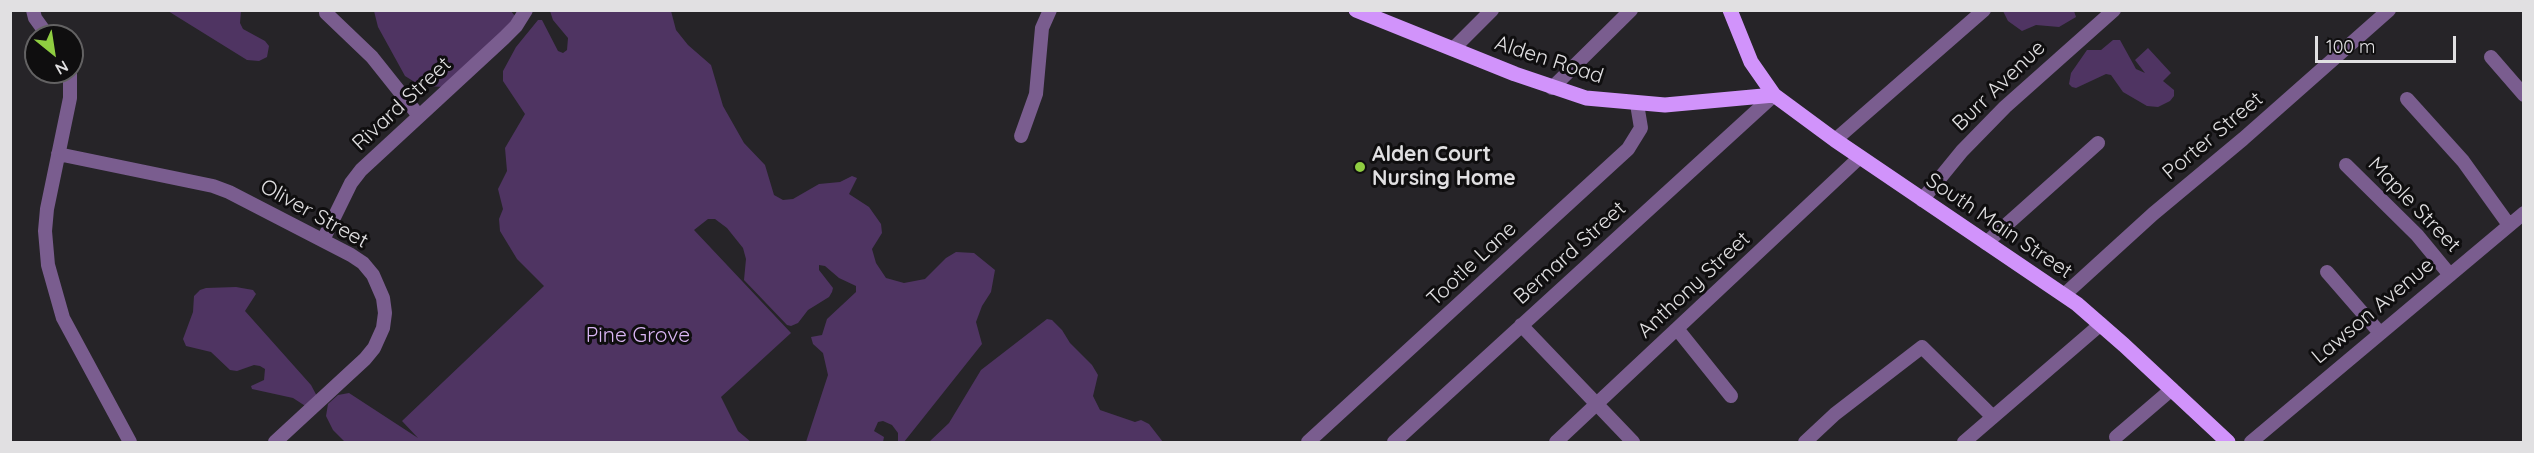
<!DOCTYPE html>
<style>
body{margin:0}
#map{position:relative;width:2534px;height:453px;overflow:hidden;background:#262428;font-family:Quicksand,sans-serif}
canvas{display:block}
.frame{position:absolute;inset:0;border:12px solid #e1e0e2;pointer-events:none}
.north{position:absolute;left:24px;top:24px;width:60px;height:60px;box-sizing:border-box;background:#0f0e0f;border:2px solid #636263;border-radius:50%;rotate:150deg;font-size:16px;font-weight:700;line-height:24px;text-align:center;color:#e1e0e2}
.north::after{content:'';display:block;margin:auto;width:21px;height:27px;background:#8fcd41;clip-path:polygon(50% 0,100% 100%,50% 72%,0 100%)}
.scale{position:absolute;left:2315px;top:36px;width:141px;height:27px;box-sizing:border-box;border:3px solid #e1e0e2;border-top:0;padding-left:8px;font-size:18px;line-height:21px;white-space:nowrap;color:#e1e0e2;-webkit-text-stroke:4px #0f0e0f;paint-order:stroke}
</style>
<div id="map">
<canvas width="2534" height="453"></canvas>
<div class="frame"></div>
<div class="north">N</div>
<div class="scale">100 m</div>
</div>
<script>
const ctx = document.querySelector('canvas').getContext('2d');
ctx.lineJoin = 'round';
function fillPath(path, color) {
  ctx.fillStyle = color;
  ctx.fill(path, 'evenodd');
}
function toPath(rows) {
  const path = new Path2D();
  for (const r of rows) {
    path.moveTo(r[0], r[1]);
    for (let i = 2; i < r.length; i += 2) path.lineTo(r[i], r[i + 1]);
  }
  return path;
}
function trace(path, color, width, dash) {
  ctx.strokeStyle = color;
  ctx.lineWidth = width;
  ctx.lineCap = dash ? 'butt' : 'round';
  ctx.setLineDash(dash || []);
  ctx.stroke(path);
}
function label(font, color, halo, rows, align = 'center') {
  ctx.font = font + ' Quicksand,sans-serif';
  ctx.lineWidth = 6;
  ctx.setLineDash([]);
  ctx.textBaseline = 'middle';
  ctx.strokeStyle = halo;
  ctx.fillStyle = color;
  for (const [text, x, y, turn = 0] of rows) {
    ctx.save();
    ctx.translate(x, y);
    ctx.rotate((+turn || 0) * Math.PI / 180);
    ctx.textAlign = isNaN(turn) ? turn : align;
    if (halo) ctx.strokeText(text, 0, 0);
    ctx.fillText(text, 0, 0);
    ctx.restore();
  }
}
const green = toPath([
 [510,10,515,16,514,20,446,87,421,86,405,76,378,27,374,11],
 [168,11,241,11,240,23,243,29,265,41,269,46,267,57,259,61,247,60],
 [550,11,671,11,676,30,688,45,711,65,723,106,744,143,765,165,774,195,783,200,793,199,819,184,840,182,852,176,857,178,849,194,869,207,881,224,882,233,872,249,876,263,886,278,904,283,925,279,946,258,956,252,974,253,995,270,991,292,982,306,976,322,982,344,904,442,898,442,898,433,892,425,883,421,878,422,874,431,884,437,883,442,806,442,828,375,823,353,813,344,811,337,822,335,827,319,856,292,856,286,839,278,825,266,819,265,819,270,833,288,832,292,829,297,808,310,798,323,791,326,787,325,744,280,746,259,743,248,727,228,715,219,708,219,694,230,791,333,721,397,738,431,751,442,345,442,333,430,326,416,328,404,338,395,349,393,418,438,402,421,544,286,517,259,500,231,499,219,503,209,498,189,507,171,505,148,525,114,503,81,503,71,516,47,538,20,542,20,558,51,563,53,567,50,568,38,553,20],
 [2003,11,2074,11,2076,17,2059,27,2036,25,2022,31,2008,21],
 [2113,40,2120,40,2136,69,2145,73,2135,60,2148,48,2171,73,2163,81,2174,90,2174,96,2170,101,2158,107,2147,106,2123,92,2111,75,2106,74,2076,88,2072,87,2069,84,2071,73,2087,50,2101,50],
 [236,287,253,290,256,294,245,311,311,385,319,400,310,409,293,398,252,389,251,386,264,380,265,369,260,366,254,365,237,371,230,370,211,352,186,346,183,339,193,312,194,296,200,290,206,288],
 [1047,319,1052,320,1062,330,1070,343,1092,365,1098,375,1093,396,1100,410,1135,422,1141,420,1149,424,1163,442,929,442,949,423,981,370]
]);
const minor = toPath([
 [33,10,35,18,48,36],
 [326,13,372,57,419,116],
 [1453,49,1492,10],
 [2491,57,2524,95],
 [70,72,70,98,47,209,45,231,48,265,63,318,130,442],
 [1552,88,1631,10],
 [2407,99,2463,161,2509,225],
 [1021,136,1036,94,1042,28,1050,10],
 [1835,140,1984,10],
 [58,154,213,186,229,192,351,255,363,263,373,275,383,298,385,313,383,328,374,348,365,359,275,442],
 [2346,165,2417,235,2450,275],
 [1922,200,1962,151,2005,107,2114,10],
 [323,240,351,183,361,170,504,38,516,26,526,10],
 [1986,243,2098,143],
 [2327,272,2380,333],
 [2064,295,2153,214,2243,139,2389,10],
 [1521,325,1633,442],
 [1678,330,1731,396],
 [2116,437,2172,389],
 [1308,442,1628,149,1641,128,1637,104],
 [1394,442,1774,95],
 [1556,442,1860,157],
 [1805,442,1835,414,1922,347,1993,417],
 [1964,442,2101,324],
 [2251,442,2524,213]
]);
const major = toPath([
 [1356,10,1515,74,1586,98,1665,105,1774,95],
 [1730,10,1751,62,1774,95,1835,140,2077,304,2124,345,2228,442]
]);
const markers = [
 [1360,167,6,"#8fcd41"]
];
const streetNames = [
 ["Alden Road",1549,60,18],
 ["Burr Avenue",1999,86,-44],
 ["Rivard Street",402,104,-43],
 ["Porter Street",2213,136,-40],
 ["Maple Street",2414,205,46],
 ["Oliver Street",314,214,29],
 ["South Main Street",1999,226,34],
 ["Bernard Street",1570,253,-42],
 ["Tootle Lane",1472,264,-43],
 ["Anthony Street",1694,285,-43],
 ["Lawson Avenue",2373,311,-40]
];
const poiNames = [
 ["Alden Court",1372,155],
 ["Nursing Home",1372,179]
];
const parkNames = [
 ["Pine Grove",638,336]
];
fillPath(green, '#4f3462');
trace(minor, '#7a5d8f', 14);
trace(major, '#d193fb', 15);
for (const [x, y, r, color] of markers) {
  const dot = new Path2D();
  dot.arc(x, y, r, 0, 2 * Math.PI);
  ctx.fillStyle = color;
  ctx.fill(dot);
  trace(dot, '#0f0e0f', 2);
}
label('21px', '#e1e0e2', '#0f0e0f', streetNames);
label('bold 21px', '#e1e0e2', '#0f0e0f', poiNames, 'left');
label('21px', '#dab6f4', '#0f0e0f', parkNames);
</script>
